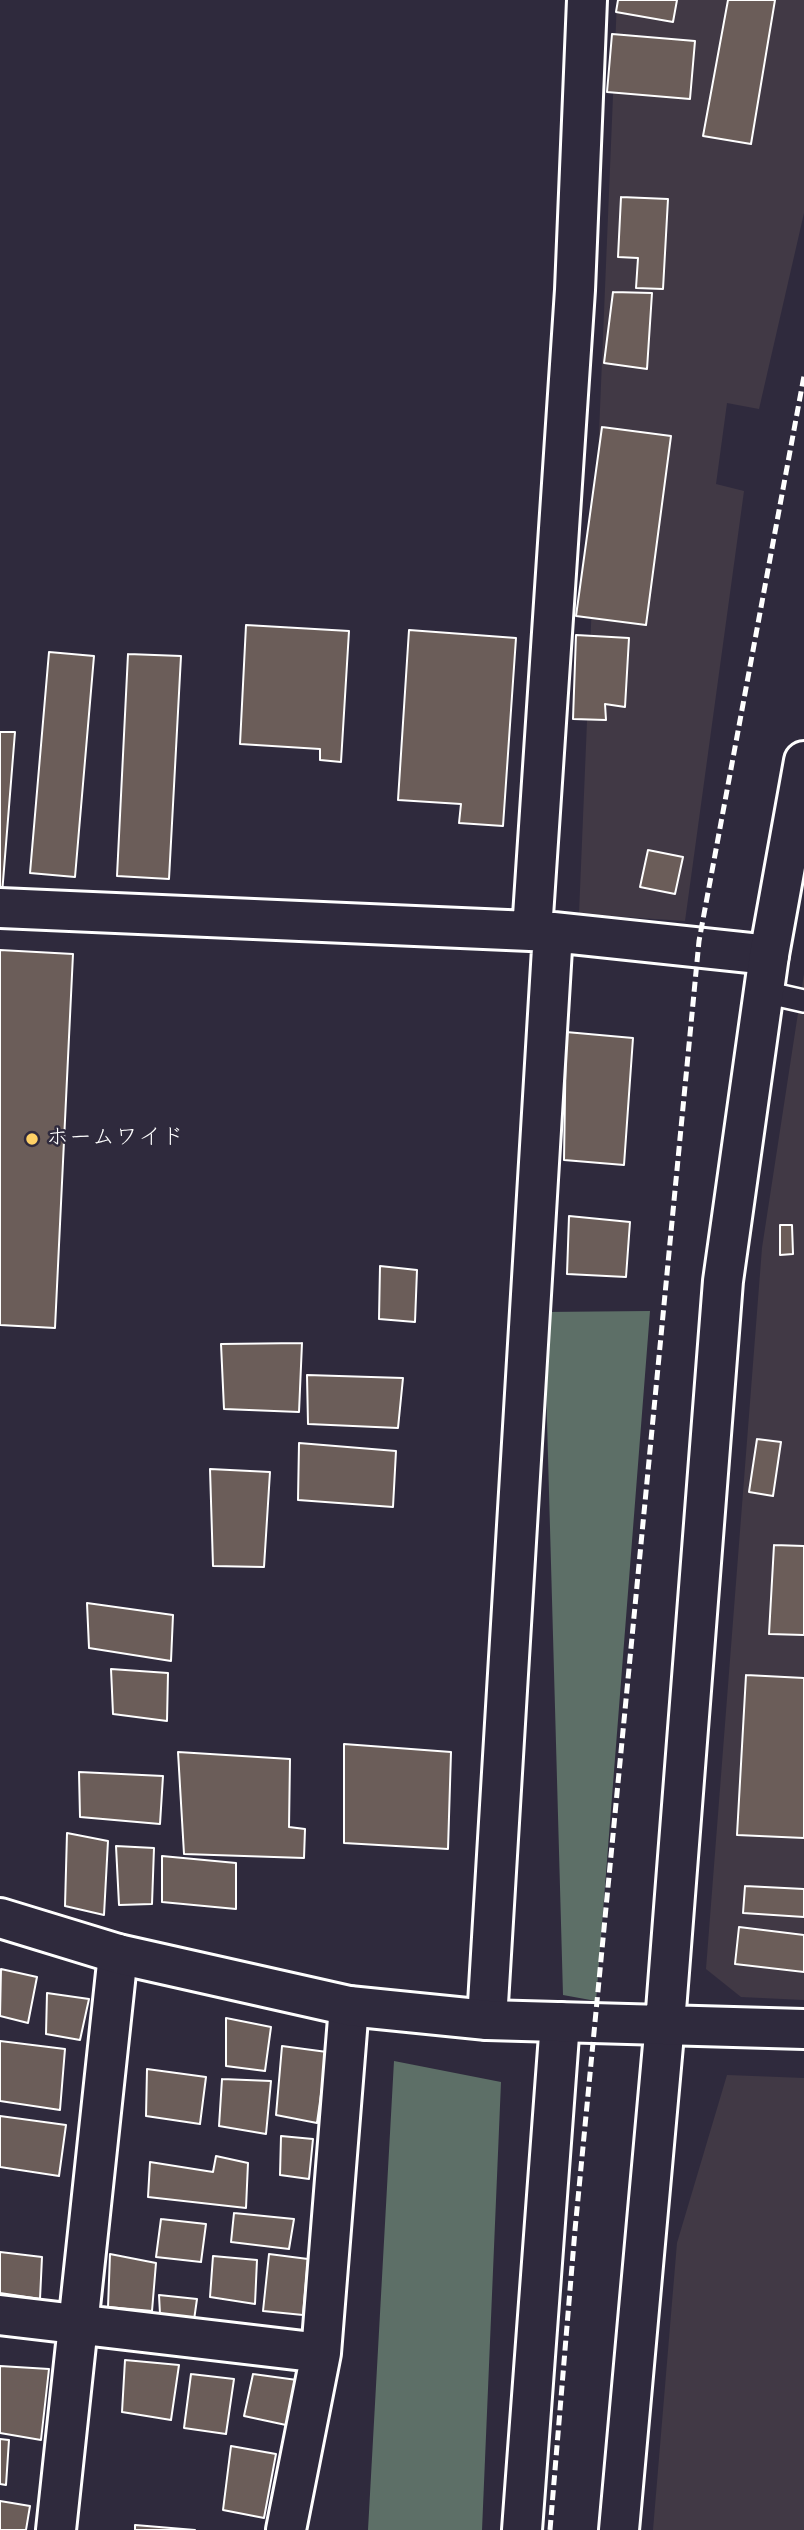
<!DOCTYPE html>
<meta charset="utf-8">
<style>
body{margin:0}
canvas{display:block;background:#2f2a3d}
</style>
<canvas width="804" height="2530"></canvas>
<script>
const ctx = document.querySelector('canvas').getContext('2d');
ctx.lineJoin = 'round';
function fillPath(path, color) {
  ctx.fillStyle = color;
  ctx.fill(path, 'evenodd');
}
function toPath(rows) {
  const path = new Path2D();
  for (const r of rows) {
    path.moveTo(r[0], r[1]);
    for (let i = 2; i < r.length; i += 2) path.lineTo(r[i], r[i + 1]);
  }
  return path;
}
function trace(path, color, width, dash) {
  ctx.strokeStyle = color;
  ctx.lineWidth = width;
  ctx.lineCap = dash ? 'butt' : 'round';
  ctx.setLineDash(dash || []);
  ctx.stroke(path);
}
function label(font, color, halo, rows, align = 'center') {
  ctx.font = font + ' Mynerve,"Klee One",sans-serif';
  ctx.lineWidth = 5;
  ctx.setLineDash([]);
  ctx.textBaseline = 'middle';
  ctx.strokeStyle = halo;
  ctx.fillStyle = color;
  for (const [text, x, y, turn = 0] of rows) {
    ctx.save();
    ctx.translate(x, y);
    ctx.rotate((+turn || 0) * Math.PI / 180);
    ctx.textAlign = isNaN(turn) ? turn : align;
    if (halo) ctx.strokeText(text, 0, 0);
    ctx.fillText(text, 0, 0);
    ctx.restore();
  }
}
const built = toPath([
 [617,0,804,0,804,213,759,409,727,403,716,484,744,491,685,921,579,914],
 [804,974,804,2000,741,1997,706,1969,762,1248],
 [727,2075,804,2078,804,2530,653,2530,677,2243]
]);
const green = toPath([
 [650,1311,596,2001,563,1995,544,1312],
 [394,2061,501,2082,482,2530,368,2530]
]);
const building = toPath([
 [618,0,677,0,673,22,616,12,618,0],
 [728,0,775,0,751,144,703,136,728,0],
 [612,34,695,41,690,99,607,92,612,34],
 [621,197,668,199,663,289,636,288,638,258,618,257,621,197],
 [613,292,652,293,647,369,604,363,613,292],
 [602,427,671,436,646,625,576,616,602,427],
 [246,625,349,631,341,762,320,760,320,749,240,744,246,625],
 [409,630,516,638,503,826,459,823,461,804,398,800,409,630],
 [576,635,629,638,625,707,605,704,606,720,573,719,576,635],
 [49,652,94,656,75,877,30,873,49,652],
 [128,654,181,656,169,879,117,876,128,654],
 [0,732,15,732,2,894,0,894,0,732],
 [648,850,683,857,675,894,640,887,648,850],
 [0,950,73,954,55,1328,0,1325,0,950],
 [566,1032,633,1038,624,1165,564,1160,566,1032],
 [569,1216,630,1222,626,1277,567,1274,569,1216],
 [780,1225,792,1225,793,1254,780,1255,780,1225],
 [380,1266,417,1270,415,1322,379,1319,380,1266],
 [302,1343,299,1412,224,1409,221,1344,302,1343],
 [307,1375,403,1378,398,1428,308,1424,307,1375],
 [757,1439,781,1442,773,1496,749,1492,757,1439],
 [299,1443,396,1451,393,1507,298,1500,299,1443],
 [210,1469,270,1472,264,1567,213,1566,210,1469],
 [774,1545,804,1546,804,1635,769,1634,774,1545],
 [87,1603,173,1615,171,1661,89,1648,87,1603],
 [111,1669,168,1673,167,1721,113,1714,111,1669],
 [746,1675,804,1678,804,1838,737,1835,746,1675],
 [344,1744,451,1752,448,1849,344,1843,344,1744],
 [178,1752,290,1759,289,1827,305,1829,304,1858,184,1854,178,1752],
 [79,1772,163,1776,160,1824,80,1817,79,1772],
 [67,1833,108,1841,104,1915,65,1906,67,1833],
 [116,1846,154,1848,152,1904,119,1905,116,1846],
 [162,1856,236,1863,236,1909,162,1902,162,1856],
 [745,1886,804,1889,804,1917,743,1913,745,1886],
 [739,1927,804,1935,804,1972,735,1964,739,1927],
 [1,1969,37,1977,28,2023,0,2016,1,1969],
 [47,1993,89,1999,80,2040,46,2034,47,1993],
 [226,2018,271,2027,265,2071,226,2066,226,2018],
 [0,2041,65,2049,60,2110,0,2101,0,2041],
 [282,2046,327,2052,317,2123,276,2115,282,2046],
 [147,2069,206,2077,200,2124,146,2116,147,2069],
 [222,2079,271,2081,266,2134,219,2126,222,2079],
 [0,2116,66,2125,59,2176,0,2167,0,2116],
 [281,2136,313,2139,309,2179,280,2175,281,2136],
 [216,2156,248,2163,246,2208,148,2197,150,2162,213,2172,216,2156],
 [234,2213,294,2219,289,2249,231,2242,234,2213],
 [161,2219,206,2224,201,2262,156,2257,161,2219],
 [0,2252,42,2257,40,2299,0,2293,0,2252],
 [110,2254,156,2263,152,2311,108,2307,110,2254],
 [269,2254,308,2259,303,2315,263,2311,269,2254],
 [213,2256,257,2260,255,2304,210,2297,213,2256],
 [159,2295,197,2299,194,2320,160,2314,159,2295],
 [125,2360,179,2365,171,2420,122,2412,125,2360],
 [0,2366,49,2369,41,2440,0,2433,0,2366],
 [191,2374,234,2379,226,2434,184,2428,191,2374],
 [253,2374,297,2380,286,2425,244,2416,253,2374],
 [0,2439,9,2440,6,2485,0,2484,0,2439],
 [231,2446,276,2454,264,2518,223,2510,231,2446],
 [0,2501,30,2506,26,2530,0,2530,0,2501],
 [135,2525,195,2530,135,2530,135,2525]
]);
const lane = toPath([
 [764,992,804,1001]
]);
const street = toPath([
 [0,908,553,932,769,955],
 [532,931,575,290,587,0],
 [487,2020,553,932],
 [0,2315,321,2353],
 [56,2530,118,1954],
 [286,2530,321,2353,349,2006],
 [522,2530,560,2022],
 [619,2530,665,2023]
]);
const secondary = toPath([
 [0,1918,118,1954,349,2006,487,2020,804,2029],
 [665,2023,723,1281,769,955,804,761]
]);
const rail = toPath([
 [550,2530,575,2230,699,941,804,376]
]);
const markers = [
 [32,1139,7,"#ffd166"]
];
const poiNames = [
 ["ホームワイド",46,1139]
];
fillPath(built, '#413945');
fillPath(green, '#5d6f67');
fillPath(building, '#6b5d59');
trace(building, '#fff', 2);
trace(lane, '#fff', 26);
trace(street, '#fff', 44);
trace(secondary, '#fff', 44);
trace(lane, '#2f2a3d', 21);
trace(street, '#2f2a3d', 38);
trace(secondary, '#2f2a3d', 38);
trace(rail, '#fff', 5, [10, 5]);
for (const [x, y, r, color] of markers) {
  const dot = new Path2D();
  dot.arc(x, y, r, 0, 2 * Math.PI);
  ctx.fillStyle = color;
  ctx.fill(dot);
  trace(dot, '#2f2a3d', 2.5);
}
label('23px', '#fff', '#2f2a3d', poiNames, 'left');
</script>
